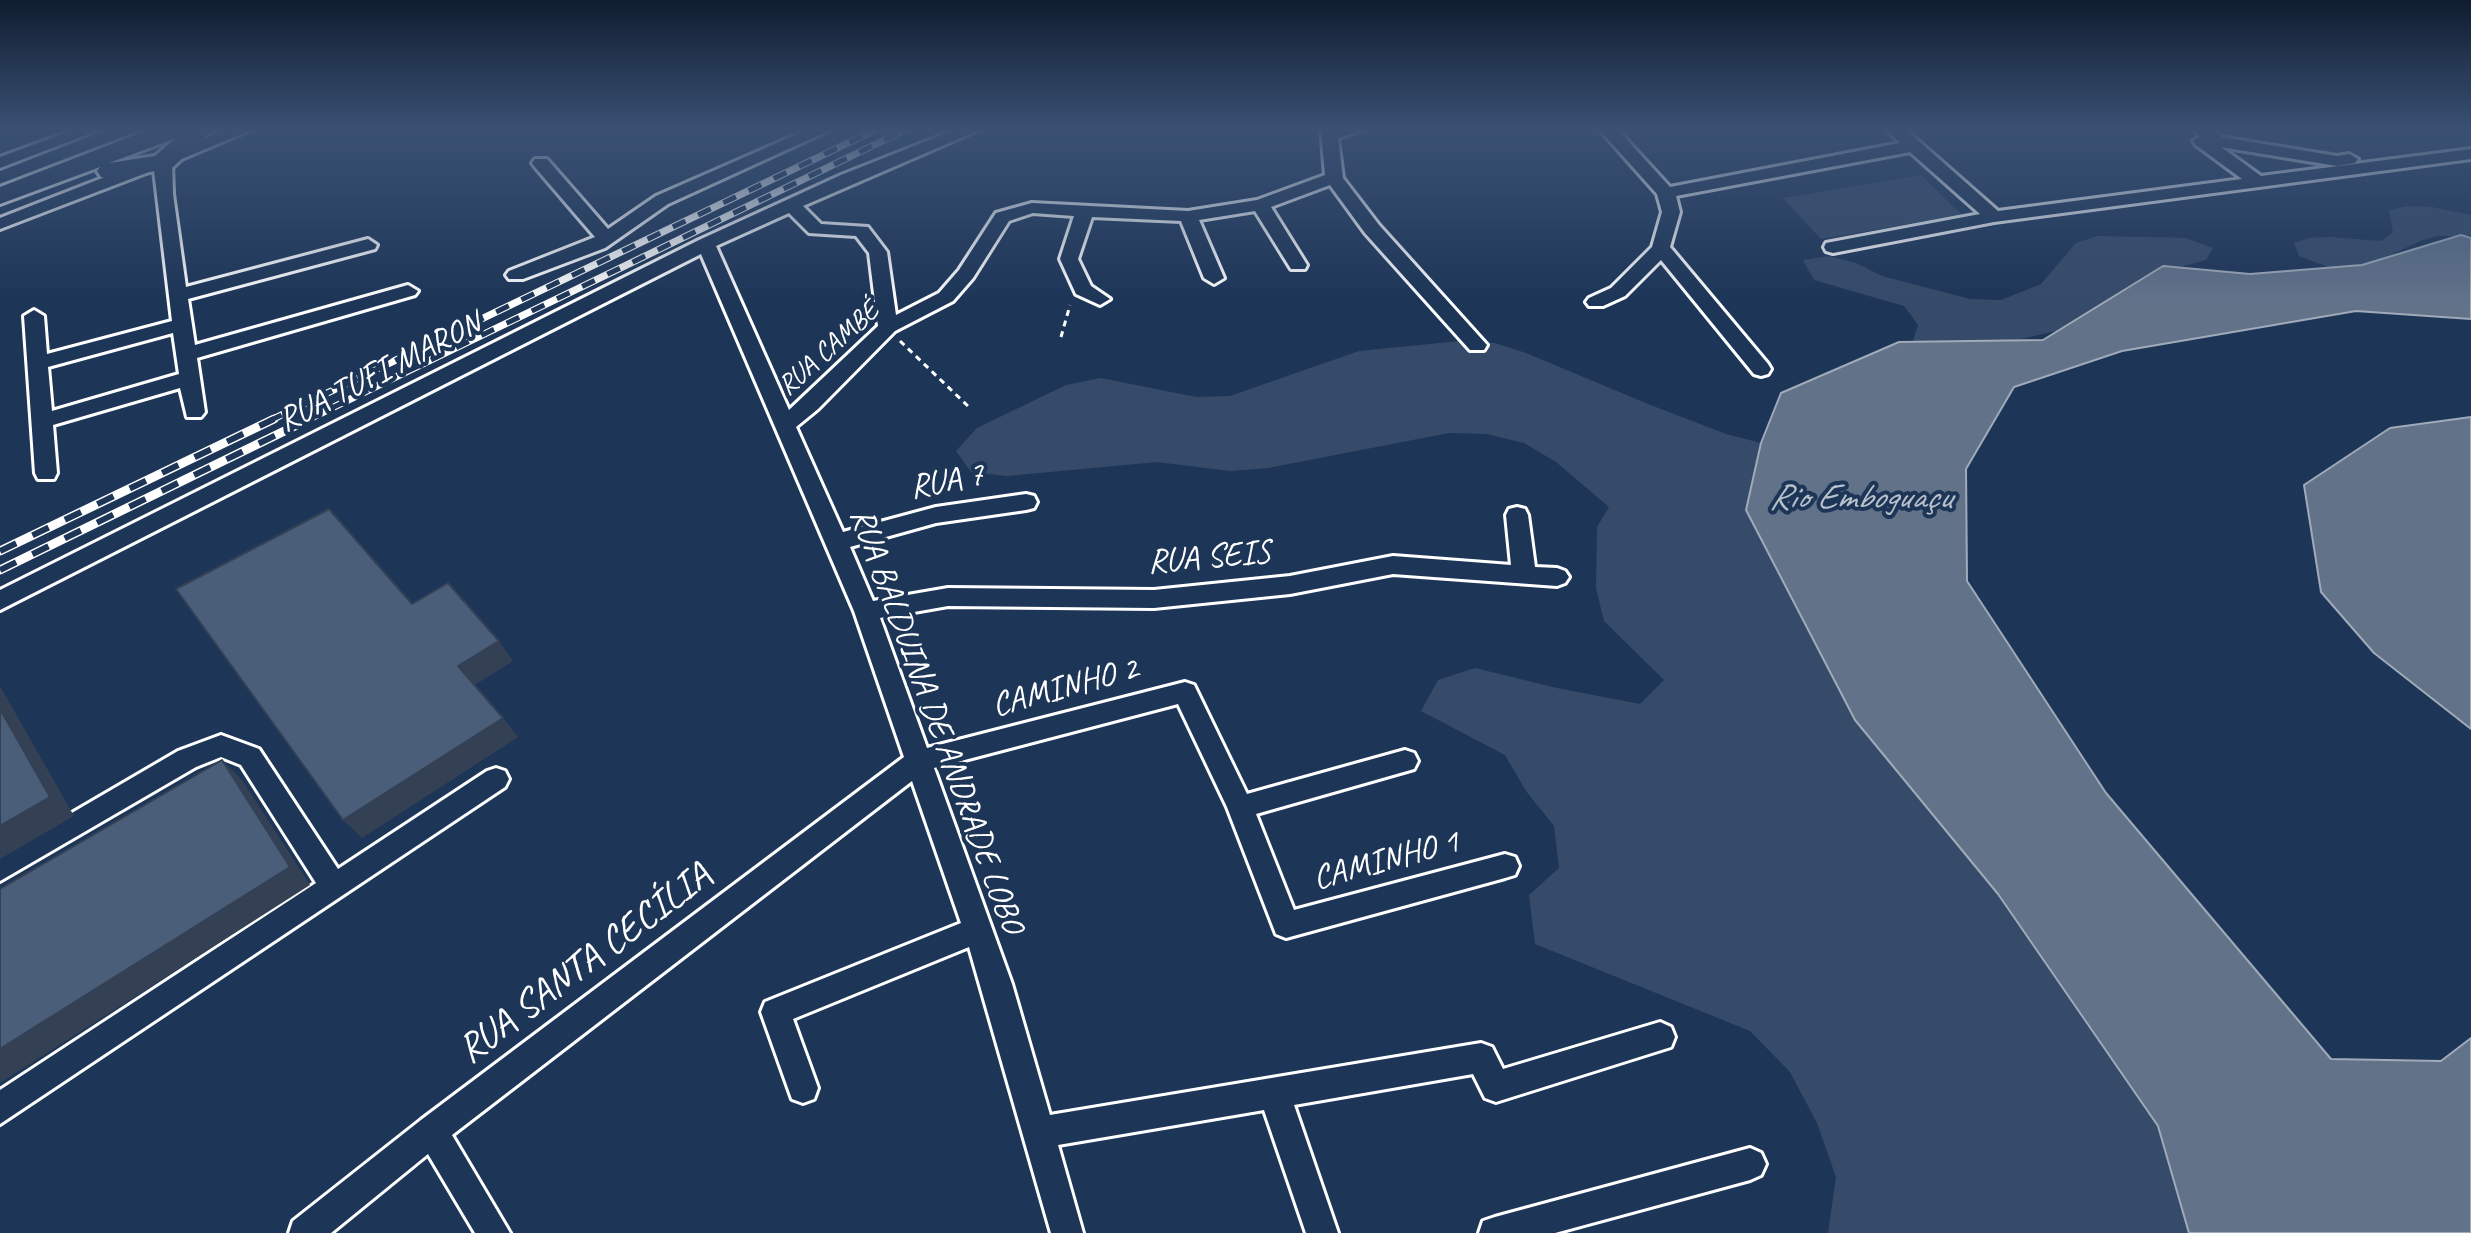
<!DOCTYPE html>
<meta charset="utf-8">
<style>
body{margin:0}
canvas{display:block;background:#1d3557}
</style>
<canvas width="2471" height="1233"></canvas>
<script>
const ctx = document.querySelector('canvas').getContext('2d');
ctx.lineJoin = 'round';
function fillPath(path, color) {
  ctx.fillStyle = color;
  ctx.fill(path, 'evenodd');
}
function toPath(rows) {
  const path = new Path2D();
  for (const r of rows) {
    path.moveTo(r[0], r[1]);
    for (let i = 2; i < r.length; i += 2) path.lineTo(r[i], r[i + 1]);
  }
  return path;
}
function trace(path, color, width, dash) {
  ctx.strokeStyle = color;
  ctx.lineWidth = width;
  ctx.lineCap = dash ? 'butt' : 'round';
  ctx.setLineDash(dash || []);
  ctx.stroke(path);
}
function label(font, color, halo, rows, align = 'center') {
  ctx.font = font + ' Caveat,sans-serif';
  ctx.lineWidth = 8;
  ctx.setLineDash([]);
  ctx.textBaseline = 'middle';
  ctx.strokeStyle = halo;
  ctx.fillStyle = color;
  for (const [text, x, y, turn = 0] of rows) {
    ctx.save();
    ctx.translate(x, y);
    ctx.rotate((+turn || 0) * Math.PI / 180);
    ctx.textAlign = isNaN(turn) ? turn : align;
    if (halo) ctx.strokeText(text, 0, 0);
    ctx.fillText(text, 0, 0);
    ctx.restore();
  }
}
const green = toPath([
 [1921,175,1962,215,1821,239,1783,198],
 [2407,206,2432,207,2471,215,2471,236,2436,236,2420,241,2363,268,2344,273,2299,256,2294,243,2309,238,2330,237,2381,241,2393,233,2389,210],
 [2098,236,2186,238,2213,248,2206,260,2162,272,2074,327,1945,356,1913,341,1918,325,1904,306,1814,280,1803,260,1829,256,1856,263,1882,276,1970,299,2001,300,2041,284,2076,243],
 [1460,341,1495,343,1526,353,1648,404,1726,434,1761,443,1747,510,1855,720,1998,894,2158,1126,2189,1233,1828,1233,1836,1177,1817,1123,1790,1072,1750,1031,1535,944,1529,895,1559,868,1554,826,1526,791,1505,755,1421,711,1438,680,1475,668,1557,688,1640,704,1664,680,1604,621,1596,588,1597,527,1609,507,1556,462,1524,443,1487,434,1449,433,1268,468,1230,471,1157,462,1007,476,971,472,956,451,977,428,1066,385,1101,378,1196,397,1230,396,1359,351]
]);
const water = toPath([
 [2461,235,2471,238,2471,319,2356,311,2122,351,2014,387,1966,469,1967,581,2106,793,2331,1059,2441,1061,2471,1038,2471,1233,2189,1233,2158,1126,1998,894,1855,720,1746,510,1761,443,1781,393,1899,342,2043,340,2163,266,2250,274,2362,265,2461,235],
 [2471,417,2471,729,2374,653,2321,592,2304,485,2390,428,2471,417]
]);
const path = toPath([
 [1061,337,1070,305],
 [900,341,969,407]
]);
const minor = toPath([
 [76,129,101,129,0,168,0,157,76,129],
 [228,129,253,129,172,163,173,194,186,287,368,239,377,245,375,249,188,299,195,345,408,285,418,291,415,295,197,358,205,412,201,417,187,417,180,388,53,425,57,473,54,479,38,479,35,473,24,316,34,310,44,316,47,354,172,321,154,170,0,229,0,218,228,129],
 [173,333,179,374,52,411,48,367,173,333],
 [809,129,832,129,668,204,605,248,523,279,509,279,506,275,509,271,595,237,535,167,532,163,535,159,547,159,608,229,656,196,809,129],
 [957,129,981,129,803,206,821,224,868,227,887,252,896,315,939,293,959,270,996,213,1032,203,1188,211,1257,200,1325,175,1321,129,1366,129,1338,138,1343,178,1379,225,1487,345,1484,350,1470,350,1365,233,1330,185,1271,207,1307,265,1305,269,1291,269,1255,211,1199,220,1224,278,1214,284,1204,278,1181,221,1092,217,1078,259,1091,286,1110,299,1100,305,1076,294,1060,259,1074,216,1033,213,1009,221,973,278,953,301,895,331,818,409,796,427,843,532,936,507,1026,494,1034,496,1037,502,1034,508,1026,510,936,523,850,547,873,601,948,588,1154,590,1290,576,1393,556,1511,565,1506,515,1509,509,1517,507,1525,509,1528,515,1535,567,1557,568,1565,571,1569,577,1565,583,1557,586,1393,574,1290,594,1154,608,948,606,880,618,927,748,1185,682,1194,685,1247,794,1405,750,1414,753,1418,761,1414,769,1256,814,1294,910,1505,854,1515,857,1519,866,1515,875,1505,878,1286,938,1276,934,1227,807,1178,704,934,768,1012,984,1050,1115,1481,1043,1492,1047,1503,1069,1660,1022,1671,1027,1675,1037,1671,1047,1496,1102,1485,1098,1473,1074,1294,1105,1338,1233,1306,1233,1264,1110,1058,1145,1083,1233,1051,1233,969,947,793,1019,818,1088,814,1099,803,1103,792,1099,761,1012,765,1002,961,923,912,781,452,1135,510,1233,475,1233,428,1154,331,1233,289,1233,293,1221,421,1120,904,757,854,611,701,254,0,610,0,590,699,240,841,175,957,129],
 [789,213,809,233,856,236,869,253,878,326,789,410,716,246,789,213],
 [1599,129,1617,129,1670,187,1900,143,1886,129,1905,129,1998,211,2242,179,2196,145,2193,141,2200,136,2193,129,2212,129,2221,137,2337,156,2349,154,2358,159,2355,163,2337,166,2221,147,2261,176,2471,149,2471,159,1994,222,1833,253,1826,251,1824,247,1826,243,1980,214,1910,152,1676,196,1680,212,1670,247,1768,364,1771,369,1768,374,1761,376,1754,374,1661,260,1625,296,1603,306,1589,306,1586,302,1589,298,1611,288,1652,247,1662,212,1657,194,1599,129],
 [221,735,259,749,338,869,487,771,496,768,505,771,509,779,505,787,0,1124,0,1090,316,883,241,765,221,757,196,767,0,881,0,855,178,751,221,735],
 [1750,1148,1761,1153,1766,1164,1761,1175,1750,1180,1555,1233,1479,1233,1483,1221,1495,1217,1750,1148]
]);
const highway = toPath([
 [151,129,213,129,172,168,110,179,101,177,97,171,100,167,0,204,0,187,151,129],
 [176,138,155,156,109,163,176,138]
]);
const railFar1 = toPath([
 [269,421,877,129],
 [305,421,907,129]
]);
const rail = toPath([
 [0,551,274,419],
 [0,570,309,419]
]);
const shadedWall = toPath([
 [499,641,513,661,473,686,458,666],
 [0,686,74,816,0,859],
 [503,718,518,737,362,838,343,820],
 [222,760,242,780,310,885,0,1083,0,1049]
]);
const building = toPath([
 [329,509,412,604,448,583,499,641,458,666,503,718,343,820,176,589,329,509],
 [0,709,50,797,0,826,0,709],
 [222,760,290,867,0,1049,0,889,222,760]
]);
const farStreetnames = [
 ["RUA CAMBÉ",829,349,-42]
];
const streetNames = [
 ["RUA TUFI MARON",380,373,-27],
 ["RUA 7",947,482,-11],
 ["RUA SEIS",1209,558,-5],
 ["CAMINHO 2",1065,688,-15],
 ["RUA BALDUINA DE ANDRADE LOBO",936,721,70],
 ["CAMINHO 1",1386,861,-15]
];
const waterNames = [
 ["Rio Emboguaçu",1860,499]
];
const nearStreetnames = [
 ["RUA SANTA CECÍLIA",585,964,-37]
];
fillPath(green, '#364b69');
fillPath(water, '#617289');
trace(water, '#a0aab8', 2);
trace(minor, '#fff', 6);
trace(highway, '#fff', 6);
trace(path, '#fff', 3, [6, 5]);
fillPath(minor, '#1d3557');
fillPath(highway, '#1d3557');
trace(railFar1, '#fff', 7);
trace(rail, '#fff', 9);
trace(railFar1, '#1d3557', 5, [14]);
trace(rail, '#1d3557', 6, [18]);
fillPath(shadedWall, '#344155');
fillPath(building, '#4a5d79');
trace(building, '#344155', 2);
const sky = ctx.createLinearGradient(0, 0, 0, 302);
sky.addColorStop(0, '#101d30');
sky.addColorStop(0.43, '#3a5174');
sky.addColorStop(1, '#3a517400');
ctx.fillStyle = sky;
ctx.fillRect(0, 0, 2471, 302);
label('28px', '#fff', '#1d3557', farStreetnames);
label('34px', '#fff', '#1d3557', streetNames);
label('italic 36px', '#b8c0ca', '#1d3557', waterNames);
label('40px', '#fff', '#1d3557', nearStreetnames);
</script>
